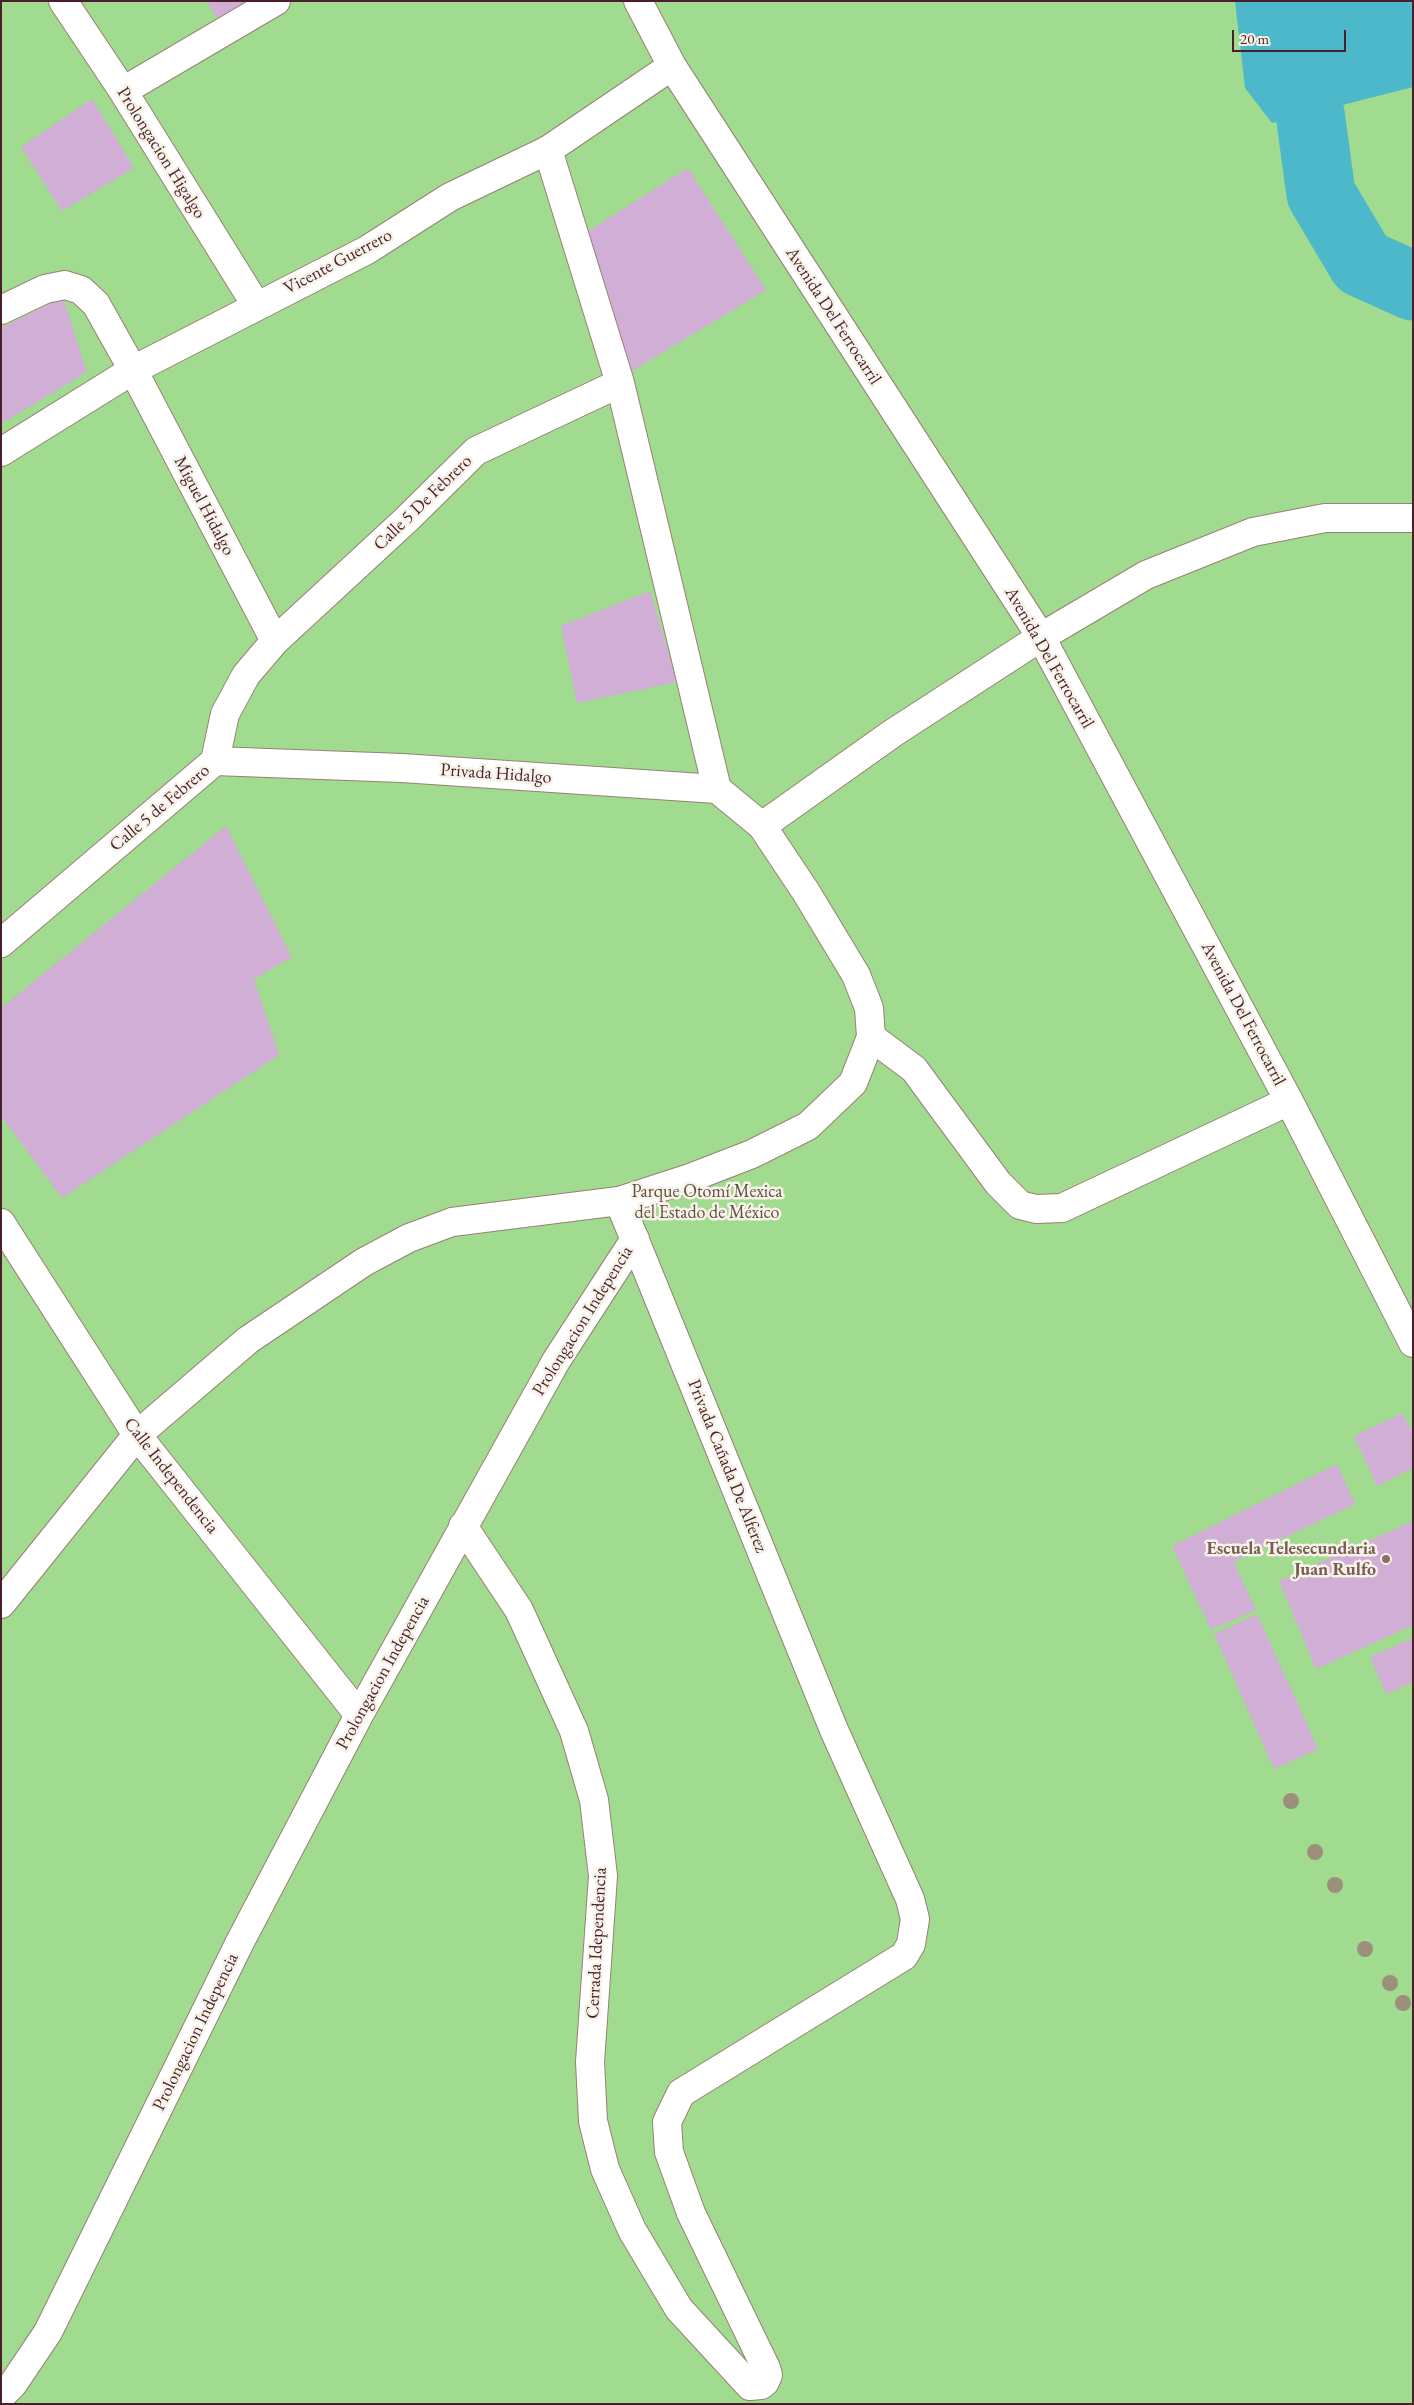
<!DOCTYPE html>
<meta charset="utf-8">
<style>
body{margin:0}
#map{position:relative;width:1414px;height:2405px;overflow:hidden;background:#e7e0bc;font-family:"EB Garamond",serif}
canvas{display:block}
.frame{position:absolute;inset:0;border:2px solid #4a1f2b;pointer-events:none}
.scale{position:absolute;left:1232px;top:30px;width:114px;height:22px;box-sizing:border-box;border:2px solid #4a1f2b;border-top:0;padding-left:6px;font-size:15px;line-height:18px;white-space:nowrap;color:#4a1f2b;-webkit-text-stroke:4px #f7f3e8;paint-order:stroke}
</style>
<div id="map">
<canvas width="1414" height="2405"></canvas>
<div class="frame"></div>
<div class="scale">20 m</div>
</div>
<script>
const ctx = document.querySelector('canvas').getContext('2d');
ctx.lineJoin = 'round';
function fillPath(path, color) {
  ctx.fillStyle = color;
  ctx.fill(path, 'evenodd');
}
function toPath(rows) {
  const path = new Path2D();
  for (const r of rows) {
    path.moveTo(r[0], r[1]);
    for (let i = 2; i < r.length; i += 2) path.lineTo(r[i], r[i + 1]);
  }
  return path;
}
function trace(path, color, width, dash) {
  ctx.strokeStyle = color;
  ctx.lineWidth = width;
  ctx.lineCap = dash ? 'butt' : 'round';
  ctx.setLineDash(dash || []);
  ctx.stroke(path);
}
function label(font, color, halo, rows, align = 'center') {
  ctx.font = font + ' "EB Garamond",serif';
  ctx.lineWidth = 5;
  ctx.setLineDash([]);
  ctx.textBaseline = 'middle';
  ctx.strokeStyle = halo;
  ctx.fillStyle = color;
  for (const [text, x, y, turn = 0] of rows) {
    ctx.save();
    ctx.translate(x, y);
    ctx.rotate((+turn || 0) * Math.PI / 180);
    ctx.textAlign = isNaN(turn) ? turn : align;
    if (halo) ctx.strokeText(text, 0, 0);
    ctx.fillText(text, 0, 0);
    ctx.restore();
  }
}
const green = toPath([
 [1,1,1413,1,1413,2404,1,2404]
]);
const water = toPath([
 [1235,1,1413,1,1413,87,1272,123,1245,88]
]);
const river = toPath([
 [1310,113,1321,194,1362,263,1413,286]
]);
const building = toPath([
 [207,1,257,1,220,23],
 [92,99,134,168,62,211,21,147],
 [688,168,766,290,632,371,582,235],
 [63,297,87,372,1,424,1,328],
 [650,591,677,682,577,703,561,626],
 [226,826,292,957,254,979,279,1055,62,1198,1,1116,1,1008],
 [1402,1413,1413,1433,1413,1468,1377,1486,1354,1436],
 [1337,1464,1355,1504,1234,1562,1256,1610,1211,1630,1172,1546],
 [1413,1521,1413,1625,1316,1669,1279,1581],
 [1257,1614,1318,1749,1274,1769,1214,1634],
 [1413,1638,1413,1682,1386,1694,1370,1657]
]);
const minor = toPath([
 [63,1,123,91,256,305],
 [638,1,672,66,1041,637,1289,1101,1413,1343],
 [123,91,276,1],
 [548,150,620,383,717,789],
 [1,310,45,289,65,285,81,290,96,304,133,370,275,641],
 [1,452,133,370,367,250,450,197,548,150,672,66],
 [215,761,402,768,717,789,762,826],
 [1,943,215,761,225,714,246,675,275,641,406,520,476,451,620,383],
 [871,1037,914,1069,998,1183,1020,1205,1036,1209,1062,1208,1289,1101],
 [1,1223,137,1435,359,1715],
 [463,1526,519,1610,574,1731,594,1800,603,1876,590,2062,593,2121,605,2169,632,2230,679,2309,750,2386,761,2385,765,2382,768,2375,766,2368,691,2213,669,2152,667,2122,681,2093,904,1956,911,1944,915,1919,910,1899,834,1730,619,1201],
 [1,2396,13,2384,48,2332,240,1942,359,1715,556,1361,635,1239]
]);
const major = toPath([
 [1,1604,137,1435,248,1340,364,1262,409,1238,452,1222,619,1201,690,1178,752,1154,808,1126,853,1083,871,1037,869,1008,856,975,806,892,762,826,893,733,1041,637,1146,575,1253,532,1325,518,1413,518]
]);
const trees = [
 [1291,1801],
 [1315,1852],
 [1335,1885],
 [1365,1949],
 [1390,1983],
 [1403,2003]
];
const markers = [
 [1386,1559,5,"#8d6e63"]
];
const streetNames = [
 ["Prolongacion Higalgo",161,153,58],
 ["Vicente Guerrero",338,262,-28],
 ["Avenida Del Ferrocarril",833,316,57],
 ["Calle 5 De Febrero",423,503,-44],
 ["Miguel Hidalgo",204,506,62],
 ["Avenida Del Ferrocarril",1049,658,60],
 ["Privada Hidalgo",496,774,4],
 ["Calle 5 de Febrero",160,808,-40],
 ["Avenida Del Ferrocarril",1243,1014,62],
 ["Prolongacion Indepencia",583,1321,-58],
 ["Privada Cañada De Alferez",727,1466,68],
 ["Calle Independencia",171,1476,52],
 ["Prolongacion Indepencia",383,1673,-61],
 ["Cerrada Idependencia",597,1943,-87],
 ["Prolongacion Indepencia",196,2032,-64]
];
const parkNames = [
 ["Parque Otomí Mexica",707,1192],
 ["del Estado de México",707,1213]
];
const educationNames = [
 ["Escuela Telesecundaria",1376,1549],
 ["Juan Rulfo",1376,1570]
];
fillPath(green, '#a0db8f');
fillPath(water, '#4eb8cb');
trace(river, '#4eb8cb', 69);
fillPath(building, '#d1aed5');
trace(minor, '#988074', 30);
trace(major, '#988074', 30);
trace(minor, '#fff', 28);
trace(major, '#fff', 28);
ctx.fillStyle = '#9d907a';
for (const [x, y] of trees) {
  ctx.beginPath();
  ctx.arc(x, y, 8, 0, 2 * Math.PI);
  ctx.fill();
}
for (const [x, y, r, color] of markers) {
  const dot = new Path2D();
  dot.arc(x, y, r, 0, 2 * Math.PI);
  ctx.fillStyle = color;
  ctx.fill(dot);
  trace(dot, '#f7f3e8', 2);
}
label('18px', '#4a1f2b', '#f7f3e8', streetNames);
label('18px', '#604e44', '#f7f3e8', parkNames);
label('bold 18px', '#785e54', '#f7f3e8', educationNames, 'right');
</script>
